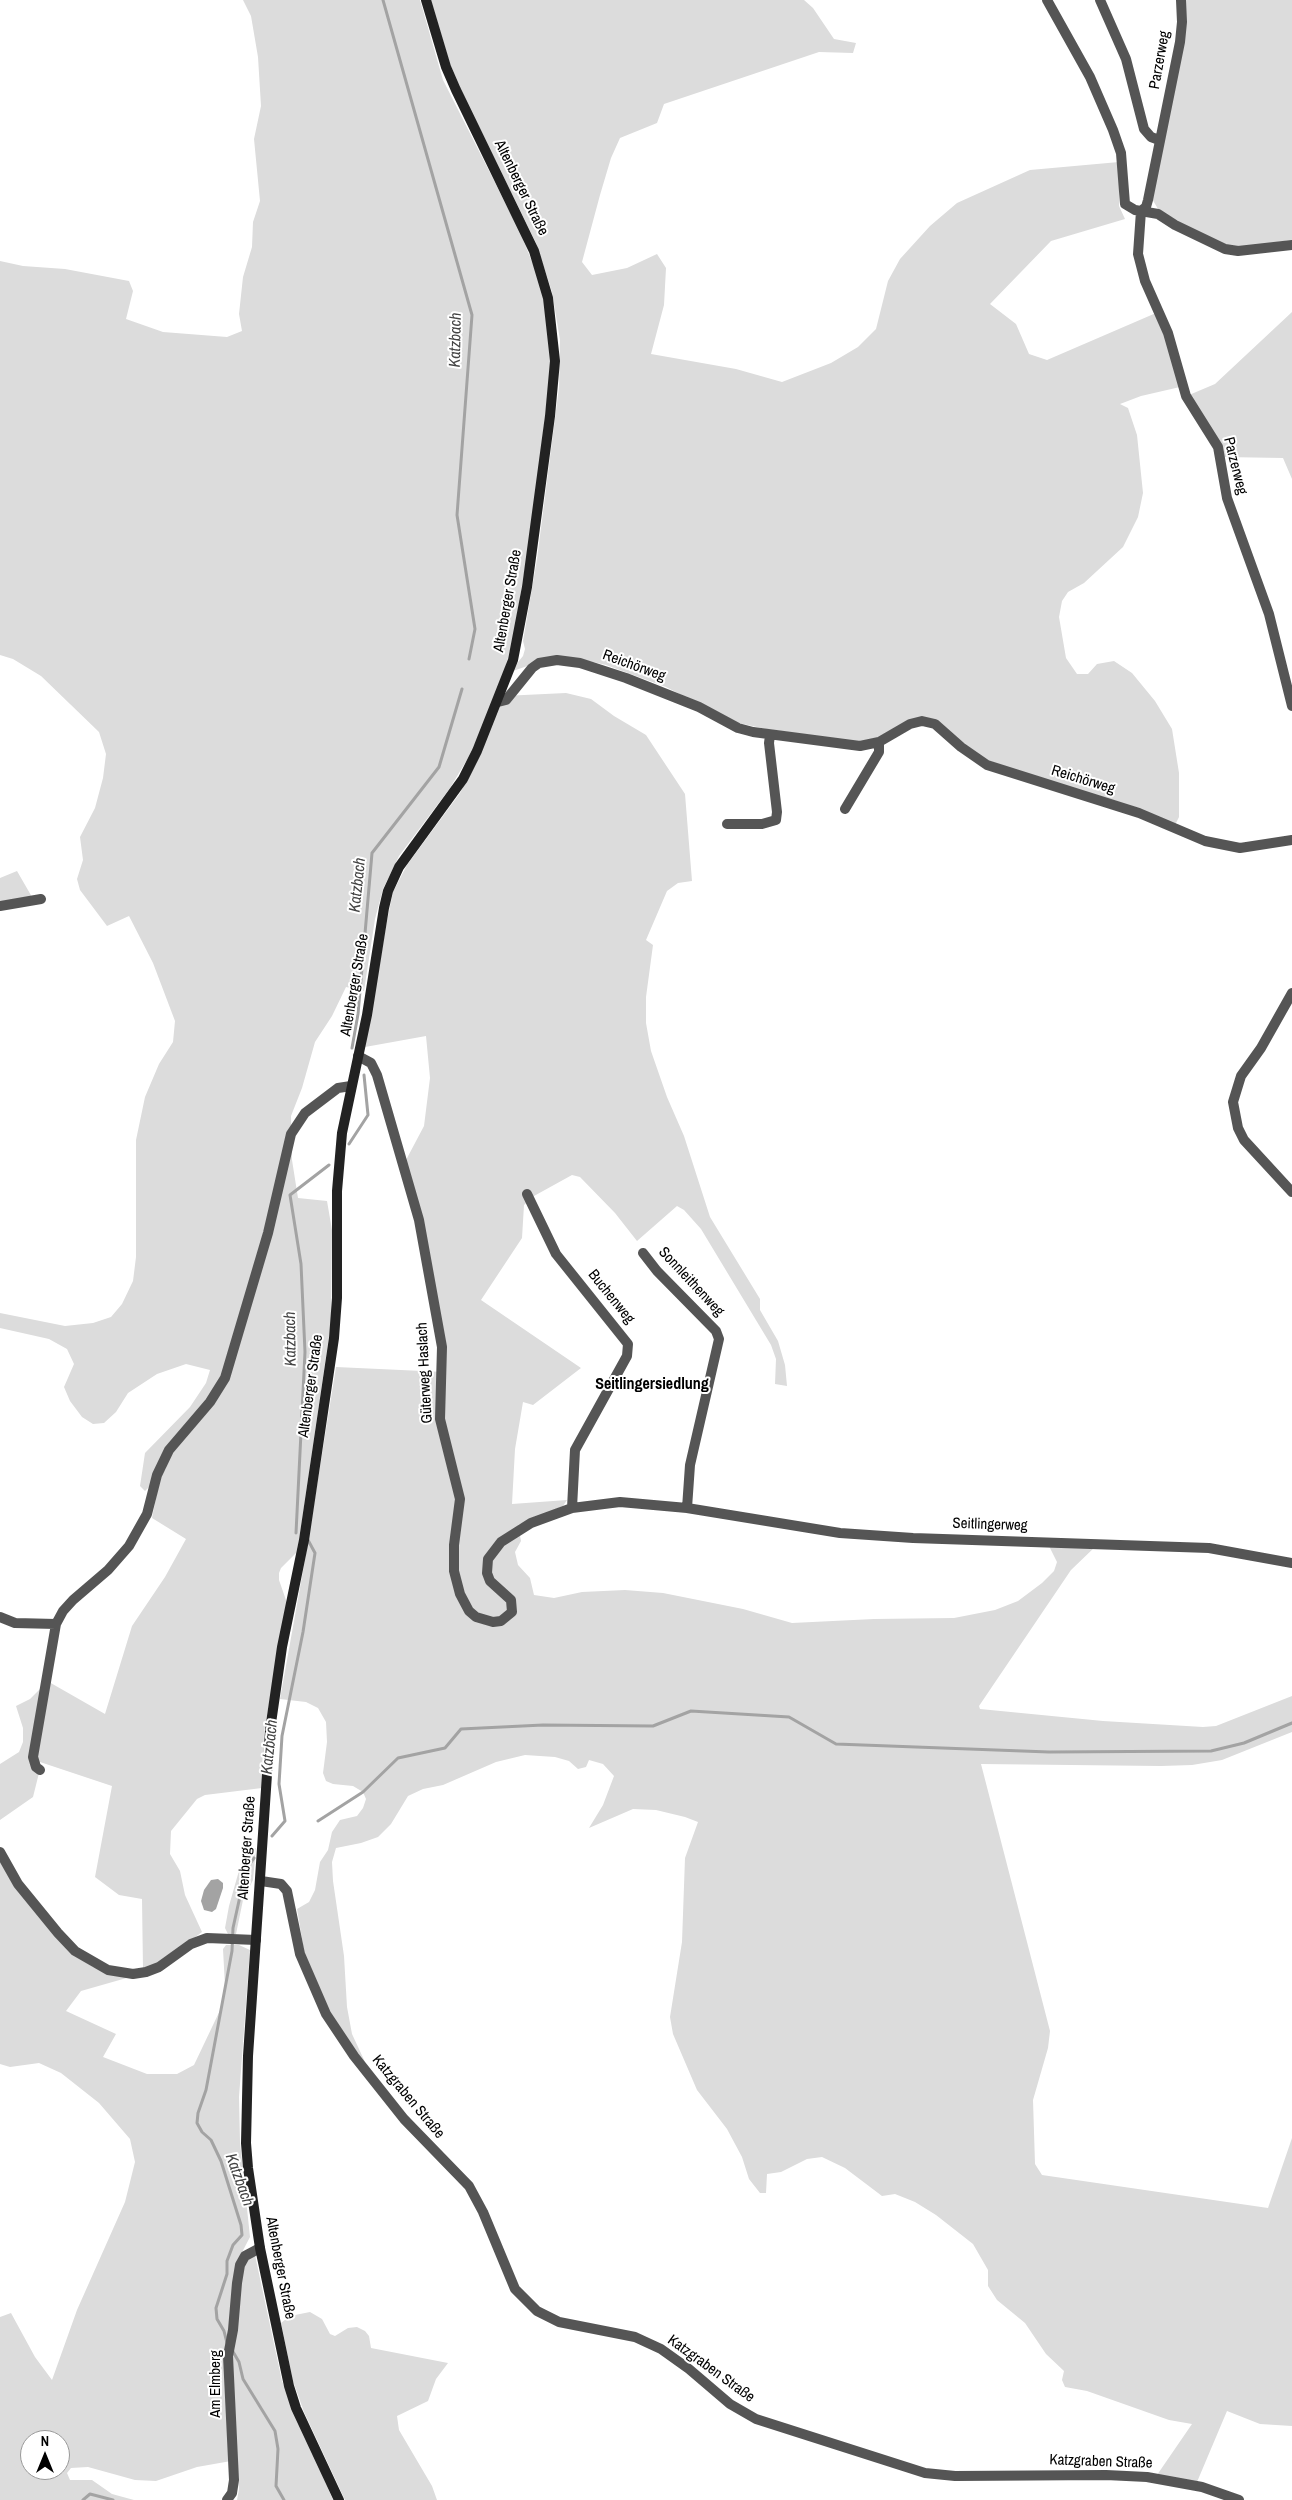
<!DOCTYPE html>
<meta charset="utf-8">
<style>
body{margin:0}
#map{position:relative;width:1292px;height:2500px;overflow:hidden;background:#fff;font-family:"Archivo Narrow",sans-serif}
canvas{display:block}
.north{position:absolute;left:20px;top:2430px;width:50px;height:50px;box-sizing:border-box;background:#fff;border:1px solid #999;border-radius:50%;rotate:0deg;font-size:14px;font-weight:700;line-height:20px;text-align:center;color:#000}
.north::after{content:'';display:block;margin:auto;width:18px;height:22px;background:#000;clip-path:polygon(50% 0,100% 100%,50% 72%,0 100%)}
</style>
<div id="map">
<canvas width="1292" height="2500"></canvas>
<div class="north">N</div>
</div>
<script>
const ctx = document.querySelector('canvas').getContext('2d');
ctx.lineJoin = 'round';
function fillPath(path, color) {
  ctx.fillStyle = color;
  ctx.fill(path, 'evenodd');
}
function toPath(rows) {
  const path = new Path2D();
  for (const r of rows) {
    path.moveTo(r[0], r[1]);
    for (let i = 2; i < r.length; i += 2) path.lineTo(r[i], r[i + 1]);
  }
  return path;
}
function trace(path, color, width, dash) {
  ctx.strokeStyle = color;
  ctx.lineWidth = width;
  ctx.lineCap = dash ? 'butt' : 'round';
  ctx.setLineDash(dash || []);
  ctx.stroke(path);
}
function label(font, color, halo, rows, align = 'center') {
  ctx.font = font + ' "Archivo Narrow",sans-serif';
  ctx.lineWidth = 4;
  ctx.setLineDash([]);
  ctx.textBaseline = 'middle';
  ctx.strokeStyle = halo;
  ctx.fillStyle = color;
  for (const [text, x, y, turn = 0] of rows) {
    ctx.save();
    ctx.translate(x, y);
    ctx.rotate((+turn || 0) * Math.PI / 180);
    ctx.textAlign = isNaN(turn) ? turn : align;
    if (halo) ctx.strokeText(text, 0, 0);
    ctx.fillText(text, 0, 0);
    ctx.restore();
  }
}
const green = toPath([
 [243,0,420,0,443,80,520,232,541,284,549,324,551,366,532,525,513,640,505,668,486,720,468,758,450,788,399,856,383,889,375,919,364,991,346,987,332,1016,315,1042,302,1088,291,1116,292,1160,298,1198,327,1201,332,1230,331,1323,299,1540,296,1553,281,1568,279,1573,279,1580,287,1603,264,1732,262,1788,205,1795,197,1799,171,1831,170,1854,180,1871,185,1895,202,1932,160,1964,143,1970,142,1899,119,1895,95,1877,112,1786,37,1761,49,1682,105,1714,132,1626,165,1577,186,1539,152,1518,160,1478,166,1468,159,1468,151,1485,145,1491,140,1486,145,1453,190,1407,206,1383,210,1370,186,1364,157,1374,128,1393,116,1412,104,1423,93,1424,82,1417,70,1401,64,1387,74,1364,67,1349,49,1339,0,1328,0,1313,65,1326,93,1323,111,1317,122,1304,133,1281,136,1257,136,1140,145,1097,159,1064,173,1042,175,1021,153,963,129,916,107,926,80,890,77,879,83,860,80,837,95,808,103,778,106,754,99,732,41,676,13,659,0,655,0,261,23,266,65,269,129,281,133,291,126,319,163,332,227,337,242,331,239,314,243,277,252,247,253,222,260,201,254,139,261,106,258,57,251,16],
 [431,0,804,0,813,8,834,39,856,43,853,53,819,52,664,104,657,123,620,138,611,158,600,195,582,262,592,275,627,268,657,254,666,268,664,305,651,354,736,369,782,382,831,363,858,347,876,329,888,281,900,259,930,226,957,203,1030,170,1119,162,1119,206,1125,219,1051,241,990,304,1016,324,1029,354,1047,360,1156,313,1164,332,1180,387,1141,396,1120,404,1128,408,1137,435,1143,493,1138,517,1123,547,1084,583,1068,592,1062,601,1059,617,1066,658,1077,674,1088,674,1097,664,1114,661,1132,673,1155,701,1172,729,1179,773,1179,817,1175,825,987,760,925,718,880,738,862,742,766,729,734,722,666,687,606,665,584,660,536,663,510,672,523,656,525,649,523,641,537,559,559,387,560,340,552,292,536,243,466,100,450,64],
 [1185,0,1292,0,1292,240,1246,246,1230,246,1200,235,1158,209,1151,197],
 [1292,312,1292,479,1283,458,1224,457,1189,395,1215,384],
 [566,693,591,699,614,716,646,735,685,794,692,881,678,883,667,891,646,940,653,945,646,997,646,1023,651,1051,667,1097,684,1136,710,1217,760,1299,760,1310,778,1341,785,1365,787,1386,775,1384,776,1359,771,1345,701,1229,684,1210,677,1206,637,1241,615,1213,580,1177,572,1175,534,1196,524,1205,522,1238,481,1300,581,1368,533,1405,523,1402,515,1449,512,1504,567,1500,563,1506,518,1525,521,1541,515,1552,518,1565,530,1578,534,1595,554,1598,582,1592,625,1590,663,1593,743,1609,792,1623,874,1619,954,1618,995,1610,1018,1601,1042,1583,1054,1571,1057,1562,1048,1544,1096,1546,1071,1570,979,1706,980,1709,1103,1721,1203,1727,1216,1726,1292,1696,1292,1732,1222,1760,1192,1765,1161,1766,981,1764,1050,2031,1048,2048,1033,2100,1035,2164,1042,2175,1268,2208,1292,2138,1292,2426,1260,2424,1227,2411,1197,2482,1157,2475,1192,2424,1169,2420,1087,2391,1065,2387,1062,2380,1064,2371,1046,2354,1025,2323,997,2300,988,2286,988,2270,973,2244,936,2215,915,2202,895,2194,882,2196,845,2168,822,2157,807,2159,781,2172,767,2174,766,2193,760,2193,749,2179,742,2157,727,2129,697,2090,673,2034,670,2017,682,1942,685,1858,698,1822,685,1817,656,1810,633,1809,589,1828,603,1805,614,1776,603,1764,589,1760,586,1767,578,1769,569,1761,555,1757,525,1755,496,1762,443,1785,423,1789,408,1796,391,1824,378,1837,361,1843,336,1848,332,1862,333,1881,344,1956,347,2007,352,2034,365,2062,352,2047,326,2006,305,1957,297,1909,309,1902,315,1890,320,1862,328,1850,332,1832,340,1820,357,1816,363,1808,366,1799,363,1792,353,1786,333,1784,326,1781,323,1773,327,1742,326,1722,318,1708,306,1702,280,1699,306,1554,336,1367,444,1372,406,1160,424,1126,430,1078,426,1036,365,1047,387,921,393,892,407,865,460,793,476,764,503,696],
 [17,871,32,897,0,903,0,878],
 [42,1687,31,1756,39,1773,33,1797,0,1820,0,1764,19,1752,23,1742,23,1728,16,1706,30,1699],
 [256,1848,253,1880,243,1900,236,1934,228,1934,225,1928,229,1906,242,1860,247,1852],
 [0,1858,78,1957,93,1967,130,1977,81,1991,66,2011,116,2034,103,2057,147,2074,177,2074,194,2065,223,2004,225,1986,223,1949,226,1945,239,1945,250,1950,239,2097,240,2142,250,2237,239,2258,232,2317,231,2461,197,2467,156,2481,135,2480,88,2467,71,2468,67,2473,70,2480,92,2480,112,2494,134,2500,0,2500,0,2317,11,2313,35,2357,52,2380,77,2310,125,2202,135,2162,130,2139,99,2103,61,2073,39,2063,10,2067,0,2064],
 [30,2440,60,2440,60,2470,30,2470],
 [255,2255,282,2381,333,2500,237,2500,239,2489,232,2360,239,2289,245,2261],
 [310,2312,322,2319,330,2334,335,2336,348,2328,357,2327,365,2331,369,2336,371,2348,448,2363,436,2379,428,2401,397,2416,399,2430,432,2486,437,2500,345,2500,304,2412,293,2381,281,2323,290,2316]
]);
const water = toPath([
 [218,1879,223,1883,223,1888,216,1909,212,1912,204,1910,201,1901,204,1890,211,1880]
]);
const stream = toPath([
 [383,0,472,315,457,515,475,629,469,659],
 [352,1048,358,1014,372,853,439,767,462,689],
 [349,1144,368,1115,364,1075],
 [296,1533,305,1352,301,1264,290,1195,329,1165],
 [318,1821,363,1792,398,1758,445,1748,461,1729,543,1725,653,1726,691,1711,789,1717,836,1744,1049,1752,1211,1751,1244,1743,1292,1723],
 [272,1836,285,1821,279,1784,282,1736,303,1632,315,1553,308,1540],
 [227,2343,224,2331,217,2319,216,2308,227,2274,227,2261,233,2245,242,2235,241,2225,221,2161,211,2140,202,2132,197,2123,198,2113,206,2090,232,1951,233,1928,246,1869,254,1858],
 [232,2350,239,2362,243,2379,275,2431,278,2449,276,2486,284,2500],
 [83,2500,90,2494,113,2500]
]);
const street = toPath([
 [1047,0,1090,77,1113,130,1121,153,1125,204,1135,210,1158,214,1175,225,1225,249,1238,251,1292,245],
 [1100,0,1126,59,1144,129,1151,137,1159,140],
 [1181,0,1182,22,1180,42,1148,200,1146,207,1141,211,1138,254,1145,281,1168,333,1186,396,1218,447,1227,498,1269,614,1292,706],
 [498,702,506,700,532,668,539,663,557,660,580,663,626,678,699,707,738,728,753,732,860,746,879,742,910,724,922,721,935,724,961,747,987,765,1139,813,1205,841,1240,848,1292,840],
 [845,809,879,752,879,742],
 [727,824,762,824,776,820,777,812,769,743,770,735],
 [0,906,41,899],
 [1292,993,1261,1048,1241,1076,1233,1102,1238,1128,1244,1140,1292,1192],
 [358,1056,371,1063,377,1075,419,1220,442,1347,440,1419,460,1499,454,1545,454,1571,460,1594,469,1611,476,1617,493,1622,501,1621,512,1612,511,1600,490,1581,487,1573,488,1559,501,1542,531,1523,572,1508,620,1502,687,1508,840,1533,913,1538,1209,1548,1292,1563],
 [527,1194,556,1254,628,1344,627,1356,575,1450,572,1508],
 [643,1253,657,1271,716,1331,719,1339,690,1465,687,1508],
 [0,1617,15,1623,56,1624,63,1611,73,1600,108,1570,129,1546,147,1514,157,1475,169,1450,210,1402,225,1378,268,1233,291,1134,305,1113,338,1088,351,1086],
 [40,1770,36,1767,33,1757,56,1624],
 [0,1852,18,1884,58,1933,75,1951,108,1970,133,1974,146,1972,159,1967,191,1944,207,1938,256,1940],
 [261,1881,281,1884,287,1891,300,1954,326,2014,354,2056,404,2119,469,2186,483,2212,515,2289,537,2311,559,2322,635,2337,661,2349,689,2369,730,2404,756,2419,925,2473,955,2476,1106,2475,1147,2477,1202,2487,1239,2500],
 [227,2500,232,2493,234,2480,228,2356,233,2330,237,2283,240,2265,245,2256,260,2248]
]);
const secondary = toPath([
 [339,2500,296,2408,289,2386,260,2248,248,2168,246,2143,248,2056,270,1730,282,1647,304,1540,334,1338,337,1298,337,1191,342,1133,367,1015,384,908,388,891,399,867,463,779,477,751,513,660,527,587,550,416,555,361,548,298,534,251,456,90,446,67,426,0]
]);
const streetNames = [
 ["Parzerweg",1160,60,-80],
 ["Altenberger Straße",521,188,64],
 ["Parzerweg",1235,466,76],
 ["Altenberger Straße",508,601,-80],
 ["Reichörweg",634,666,20],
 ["Reichörweg",1083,780,17],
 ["Altenberger Straße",355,985,-80],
 ["Sonnleithenweg",691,1282,47],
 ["Buchenweg",611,1297,51],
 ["Güterweg Haslach",425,1373,-93],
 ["Altenberger Straße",311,1386,-82],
 ["Seitlingerweg",990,1525,2],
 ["Altenberger Straße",247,1848,-86],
 ["Katzgraben Straße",408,2097,50],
 ["Altenberger Straße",280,2268,79],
 ["Katzgraben Straße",711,2369,36],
 ["Am Elmberg",216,2384,-90],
 ["Katzgraben Straße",1101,2462,2]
];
const waterNames = [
 ["Katzbach",456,340,-89],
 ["Katzbach",358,885,-84],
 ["Katzbach",291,1339,-91],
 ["Katzbach",270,1747,-84],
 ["Katzbach",239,2180,70]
];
const neighbourhoodNames = [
 ["Seitlingersiedlung",652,1385]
];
fillPath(green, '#dcdcdc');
fillPath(water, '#a3a3a3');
trace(stream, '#a3a3a3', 3);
trace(street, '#555', 10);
trace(secondary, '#222', 10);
label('15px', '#000', '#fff', streetNames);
label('italic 16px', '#444', '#fff', waterNames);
label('bold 16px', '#000', '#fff', neighbourhoodNames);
</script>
